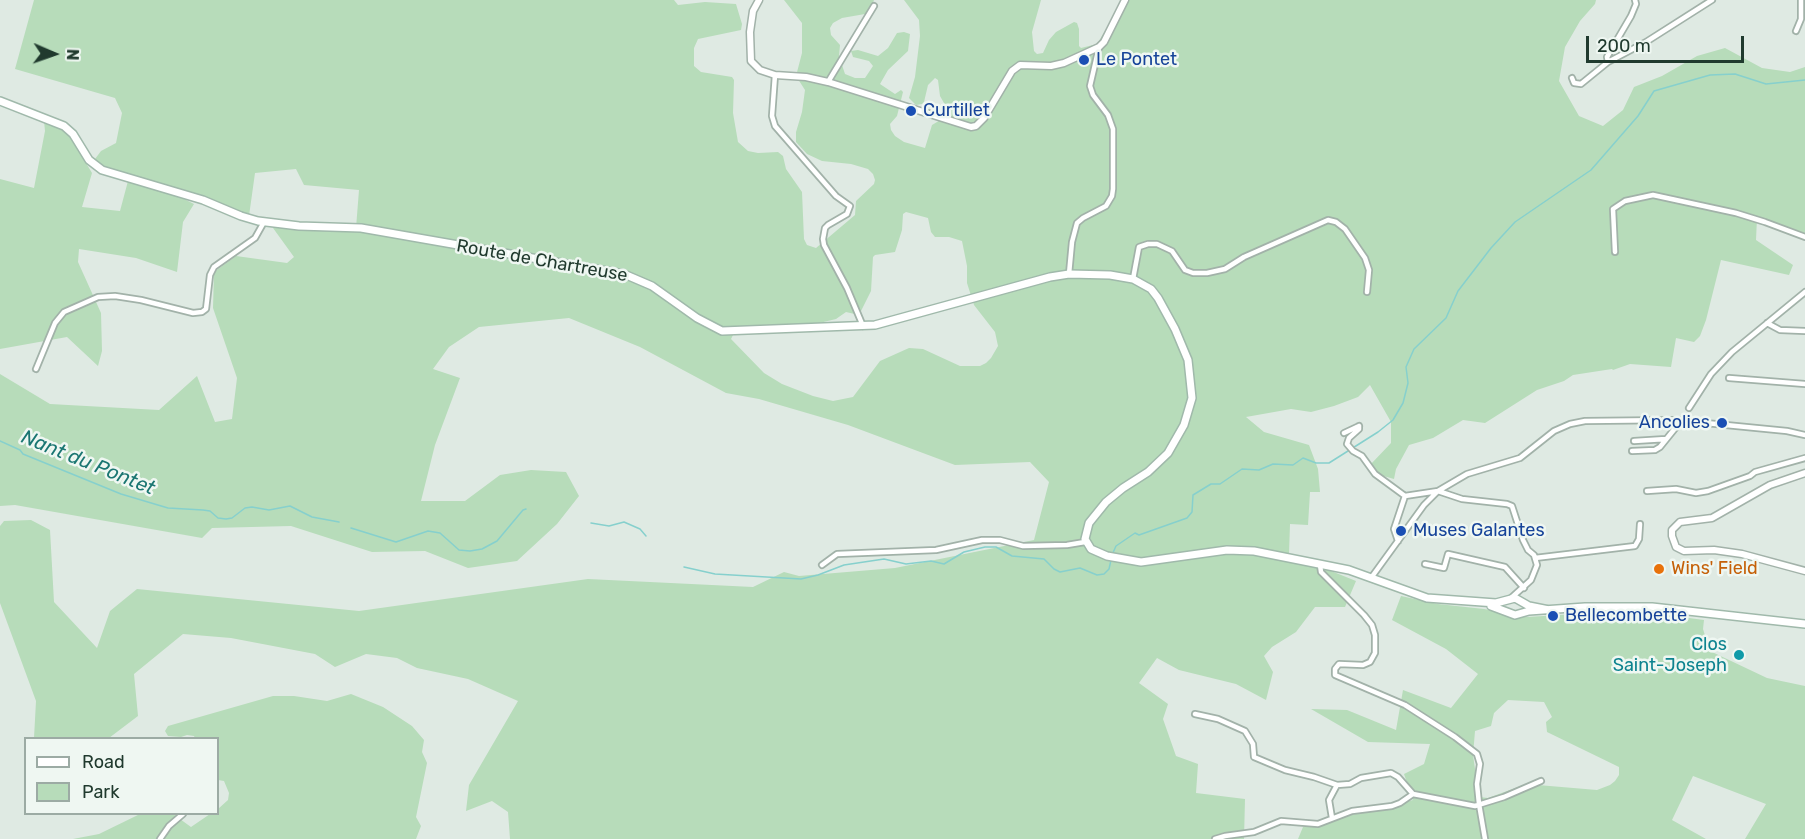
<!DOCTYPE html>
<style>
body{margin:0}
#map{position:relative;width:1805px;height:839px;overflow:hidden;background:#dfeae3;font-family:Rubik,sans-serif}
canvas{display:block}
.legend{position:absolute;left:24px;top:737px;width:195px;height:78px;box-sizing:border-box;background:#eff7f2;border:2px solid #9caba4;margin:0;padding:8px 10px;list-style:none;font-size:18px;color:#203a2e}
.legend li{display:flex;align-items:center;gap:12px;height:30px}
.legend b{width:30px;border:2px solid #9caba4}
.north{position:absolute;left:24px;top:24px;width:60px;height:60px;-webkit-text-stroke:4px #eff7f2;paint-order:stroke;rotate:92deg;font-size:16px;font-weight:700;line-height:24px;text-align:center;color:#203a2e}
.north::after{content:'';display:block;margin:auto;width:21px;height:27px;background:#203a2e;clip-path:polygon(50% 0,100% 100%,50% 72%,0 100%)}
.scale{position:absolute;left:1586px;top:36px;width:158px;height:27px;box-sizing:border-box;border:3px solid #203a2e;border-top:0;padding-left:8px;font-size:18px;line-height:21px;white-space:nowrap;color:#203a2e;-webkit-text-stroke:4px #eff7f2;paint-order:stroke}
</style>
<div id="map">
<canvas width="1805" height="839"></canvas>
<ul class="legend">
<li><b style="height:8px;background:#fff"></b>Road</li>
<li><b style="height:16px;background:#b7dcba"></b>Park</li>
</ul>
<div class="north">N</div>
<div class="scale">200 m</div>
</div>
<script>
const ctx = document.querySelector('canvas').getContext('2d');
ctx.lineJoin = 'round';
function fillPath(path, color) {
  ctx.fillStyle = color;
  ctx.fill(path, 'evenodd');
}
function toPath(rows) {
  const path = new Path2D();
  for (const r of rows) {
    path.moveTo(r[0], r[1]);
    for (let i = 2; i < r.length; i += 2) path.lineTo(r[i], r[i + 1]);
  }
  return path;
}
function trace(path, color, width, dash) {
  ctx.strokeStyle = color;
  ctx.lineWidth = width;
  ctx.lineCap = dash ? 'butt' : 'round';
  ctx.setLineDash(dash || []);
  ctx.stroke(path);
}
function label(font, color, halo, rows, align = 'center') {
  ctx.font = font + ' Rubik,sans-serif';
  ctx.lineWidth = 5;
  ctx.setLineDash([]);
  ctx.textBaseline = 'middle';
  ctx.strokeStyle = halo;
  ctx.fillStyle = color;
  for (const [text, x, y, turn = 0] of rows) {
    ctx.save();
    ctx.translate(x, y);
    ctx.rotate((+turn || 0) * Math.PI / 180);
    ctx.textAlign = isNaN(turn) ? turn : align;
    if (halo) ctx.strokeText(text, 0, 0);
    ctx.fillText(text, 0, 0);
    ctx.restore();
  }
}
const green = toPath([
 [34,0,674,0,678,5,705,2,736,4,742,24,741,30,698,39,694,48,694,66,701,72,732,77,734,80,733,113,738,142,748,151,758,153,778,152,783,156,786,169,802,192,804,239,807,245,816,248,855,215,856,201,874,184,875,180,873,174,868,169,851,164,822,161,807,154,796,142,796,132,802,112,805,90,796,76,802,53,802,23,784,0,874,0,870,9,865,14,842,18,833,23,830,28,831,35,840,45,839,56,845,74,855,78,865,78,873,66,869,61,853,57,851,51,858,50,878,56,888,48,897,33,904,32,910,34,908,51,888,70,880,84,895,94,901,90,903,92,897,116,890,124,891,130,895,136,904,142,925,148,932,125,947,116,948,110,940,96,938,80,935,78,928,85,924,102,922,104,916,105,909,98,915,77,920,36,919,20,904,0,1041,0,1032,32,1034,51,1037,54,1043,53,1049,40,1056,32,1074,22,1077,23,1079,29,1079,46,1081,48,1097,44,1118,10,1121,0,1596,0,1595,4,1580,21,1565,47,1559,81,1579,116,1603,126,1623,110,1634,87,1662,76,1697,56,1725,48,1762,68,1790,72,1805,67,1805,236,1757,218,1756,240,1793,265,1789,275,1721,260,1706,320,1700,336,1694,342,1676,338,1671,367,1630,364,1613,370,1612,369,1573,375,1564,381,1537,390,1485,423,1463,420,1433,438,1409,445,1396,469,1394,479,1380,475,1371,464,1391,443,1391,422,1370,385,1358,397,1334,406,1311,412,1291,409,1246,417,1264,432,1309,445,1318,469,1320,492,1310,492,1308,525,1290,524,1289,554,1356,581,1345,607,1315,607,1296,632,1272,647,1264,656,1273,672,1266,700,1236,684,1179,670,1157,658,1139,683,1168,704,1163,719,1176,756,1198,764,1196,793,1245,799,1244,839,510,839,508,812,492,801,466,811,469,785,518,701,468,679,417,668,397,658,366,654,335,667,315,654,231,638,183,634,134,674,138,716,109,738,34,738,36,701,0,603,0,526,4,521,31,520,50,530,54,602,97,648,110,611,137,589,359,611,588,579,753,587,784,572,799,576,895,568,1034,540,1049,482,1030,462,955,465,848,425,759,399,726,393,640,347,569,318,479,327,449,347,433,369,460,378,435,445,421,501,465,501,500,475,531,470,566,472,579,496,557,524,517,561,468,568,425,551,372,552,291,526,212,528,202,538,15,505,0,506,0,374,50,404,159,410,197,376,215,422,232,419,237,378,213,308,214,272,236,256,287,263,294,257,273,228,356,228,359,190,304,185,296,169,255,173,249,216,148,179,101,166,95,159,101,151,116,143,122,113,115,98,15,69],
 [906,212,928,218,931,232,935,237,949,237,962,241,967,266,967,283,974,305,995,332,998,346,991,358,986,363,980,366,960,366,923,349,909,348,880,361,853,397,833,401,813,396,782,384,764,373,731,339,737,327,811,325,836,319,846,312,859,315,871,291,873,257,875,255,895,252,902,230,903,214],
 [44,121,68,133,92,173,82,207,120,211,128,181,184,199,194,204,183,222,177,272,136,258,79,249,78,262,101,313,102,351,98,366,67,337,0,349,0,179,34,188,45,131],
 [1401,596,1438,604,1484,609,1527,617,1592,613,1651,613,1704,620,1703,629,1710,651,1767,678,1805,686,1805,839,1745,839,1766,804,1693,776,1672,820,1706,839,1298,839,1303,827,1413,800,1404,774,1424,764,1430,744,1368,742,1311,709,1347,710,1396,730,1403,690,1451,708,1478,674,1446,649,1392,620],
 [1508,700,1544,702,1552,717,1546,722,1547,732,1619,767,1619,775,1615,781,1610,785,1597,790,1526,784,1488,798,1479,797,1473,755,1475,731,1491,726,1494,713],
 [351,694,383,707,412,726,424,740,422,752,427,763,416,817,421,826,416,839,73,839,99,834,140,814,173,814,191,827,210,814,218,814,218,809,228,800,229,793,224,781,218,780,218,738,195,738,194,736,187,735,181,737,168,736,165,731,168,726,273,696,294,696,327,701]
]);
const stream = toPath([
 [0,441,20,450,23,454,121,494,168,508,203,510,210,511,218,518,226,519,232,518,245,508,252,507,269,510,290,506,312,517,339,522],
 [591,523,609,526,624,522,640,529,646,536],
 [351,528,396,542,428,531,440,533,459,550,470,551,482,549,497,541,523,510,526,509],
 [1112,555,1116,546,1135,533,1139,535,1187,518,1192,512,1193,495,1211,484,1220,484,1242,469,1259,470,1273,464,1293,465,1303,458,1316,463,1329,463,1378,432,1393,420,1403,403,1408,383,1406,367,1414,349,1446,318,1458,291,1491,248,1515,222,1591,170,1638,116,1654,91,1710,75,1735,74,1766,84,1805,80],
 [684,567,715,574,801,579,818,575,844,565,884,559,906,564,931,561,944,564,964,552,985,547,996,547,1012,556,1044,559,1054,569,1060,572,1080,568,1097,575,1104,574,1109,569,1111,560]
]);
const minor = toPath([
 [1635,0,1636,4,1631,16,1607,57,1608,62,1646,42,1712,0],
 [1796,31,1801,19,1801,0],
 [775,75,772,116,775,126,836,196,850,206,847,214,828,225,825,228,823,239,824,245,847,288,863,326],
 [1572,78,1574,83,1581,84,1608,62],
 [828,82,874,6],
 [1615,252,1613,209,1625,201,1653,195,1736,213,1765,222,1805,237],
 [1069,274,1072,242,1077,223,1083,218,1106,206,1112,196,1113,189,1113,129,1108,115,1093,95,1090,86,1099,47],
 [1133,279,1139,247,1148,244,1157,244,1172,251,1185,270,1193,273,1207,273,1225,269,1244,257,1328,220,1336,222,1345,229,1365,258,1369,270,1367,292],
 [1767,323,1780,330,1805,331],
 [36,369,55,323,64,312,98,297,115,296,141,300,193,313,202,312,206,309,210,275,214,267,255,238,264,222],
 [1729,378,1805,384],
 [1689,408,1711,374,1732,352,1805,292],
 [1359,426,1359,429,1349,438,1347,444,1353,451,1362,456,1375,474,1405,496],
 [1344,433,1359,426],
 [1634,441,1666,439],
 [1632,451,1655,450,1660,447,1681,421],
 [1647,491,1676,489,1696,493,1708,491,1750,476,1755,472,1805,458],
 [1405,496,1438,491,1462,499,1507,504,1512,506,1523,540,1528,550,1534,555,1537,565,1531,580,1510,599],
 [1398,541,1394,529,1405,496],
 [1535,558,1635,546,1639,539,1640,524],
 [1425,564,1444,568,1448,554,1505,567,1524,588],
 [822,565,837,554,936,550,982,540,1000,540,1023,546,1067,545,1085,542],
 [1320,565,1321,572,1364,615,1372,625,1375,635,1375,653,1370,662,1363,665,1339,664,1335,669,1335,675,1405,705,1455,737,1477,754,1480,764,1477,784,1479,804,1485,839],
 [1371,578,1424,505,1438,491,1467,474,1520,458,1554,431,1570,424,1585,421,1675,420,1787,431,1805,435],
 [1195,714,1218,719,1245,731,1253,744,1254,757,1285,770,1314,777,1337,785,1350,784,1361,778,1391,773,1398,777,1413,794,1475,806,1504,797,1541,781],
 [1332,818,1329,800,1337,785],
 [160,839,169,826,183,814],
 [1215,839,1225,836,1254,832,1281,821,1318,824,1352,811,1392,806,1400,803,1413,794]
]);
const tertiary = toPath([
 [759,0,753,11,750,32,751,61,760,70,775,75,806,77,828,82,971,127,976,126,984,118,1012,71,1020,65,1051,66,1064,63,1099,47,1104,42,1125,0],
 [1805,473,1770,485,1712,518,1680,522,1672,530,1672,536,1676,547,1684,551,1714,550,1742,554,1805,571]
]);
const secondary = toPath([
 [0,101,64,126,73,134,89,160,102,170,203,200,241,216,258,221,299,226,361,228,624,274,652,286,697,318,722,331,875,325,1050,277,1069,274,1110,275,1133,279,1151,289,1158,298,1175,329,1188,360,1192,398,1184,425,1168,453,1148,472,1123,488,1106,502,1089,523,1085,539,1091,549,1107,556,1141,562,1227,550,1254,551,1349,570,1427,598,1496,603,1515,598,1529,606,1549,610],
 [1491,606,1515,615,1529,611,1585,607,1652,607,1805,624]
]);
const markers = [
 [1084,60,6,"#1a4fb4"],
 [911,111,6,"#1a4fb4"],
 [1722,423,6,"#1a4fb4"],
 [1401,531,6,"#1a4fb4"],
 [1659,569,6,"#e8710a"],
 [1553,616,6,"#1a4fb4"],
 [1739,655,6,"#0f9aa8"]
];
const transitNames = [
 ["Le Pontet",1096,60],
 ["Curtillet",923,111],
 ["Ancolies",1710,423,"right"],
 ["Muses Galantes",1413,531],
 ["Bellecombette",1565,616]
];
const streetNames = [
 ["Route de Chartreuse",542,261,10]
];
const foodNames = [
 ["Wins' Field",1671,569]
];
const cultureNames = [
 ["Clos",1727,645],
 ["Saint-Joseph",1727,666]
];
const waterNames = [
 ["Nant du Pontet",88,463,22]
];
fillPath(green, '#b7dcba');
trace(stream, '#86d0cd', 1.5);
trace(minor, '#a2b2a9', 8);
trace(tertiary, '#a2b2a9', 9);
trace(secondary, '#a0b9ab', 10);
trace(minor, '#fff', 4.5);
trace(tertiary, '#fff', 6);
trace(secondary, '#fff', 7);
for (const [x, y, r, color] of markers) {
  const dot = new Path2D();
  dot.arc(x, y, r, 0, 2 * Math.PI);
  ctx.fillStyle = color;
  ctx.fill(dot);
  trace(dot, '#eff7f2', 2);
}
label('18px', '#164399', '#eff7f2', transitNames, 'left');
label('18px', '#203a2e', '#eff7f2', streetNames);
label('18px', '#c56008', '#eff7f2', foodNames, 'left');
label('18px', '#0d838f', '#eff7f2', cultureNames, 'right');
label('italic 20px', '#1a7672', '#eff7f2', waterNames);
</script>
